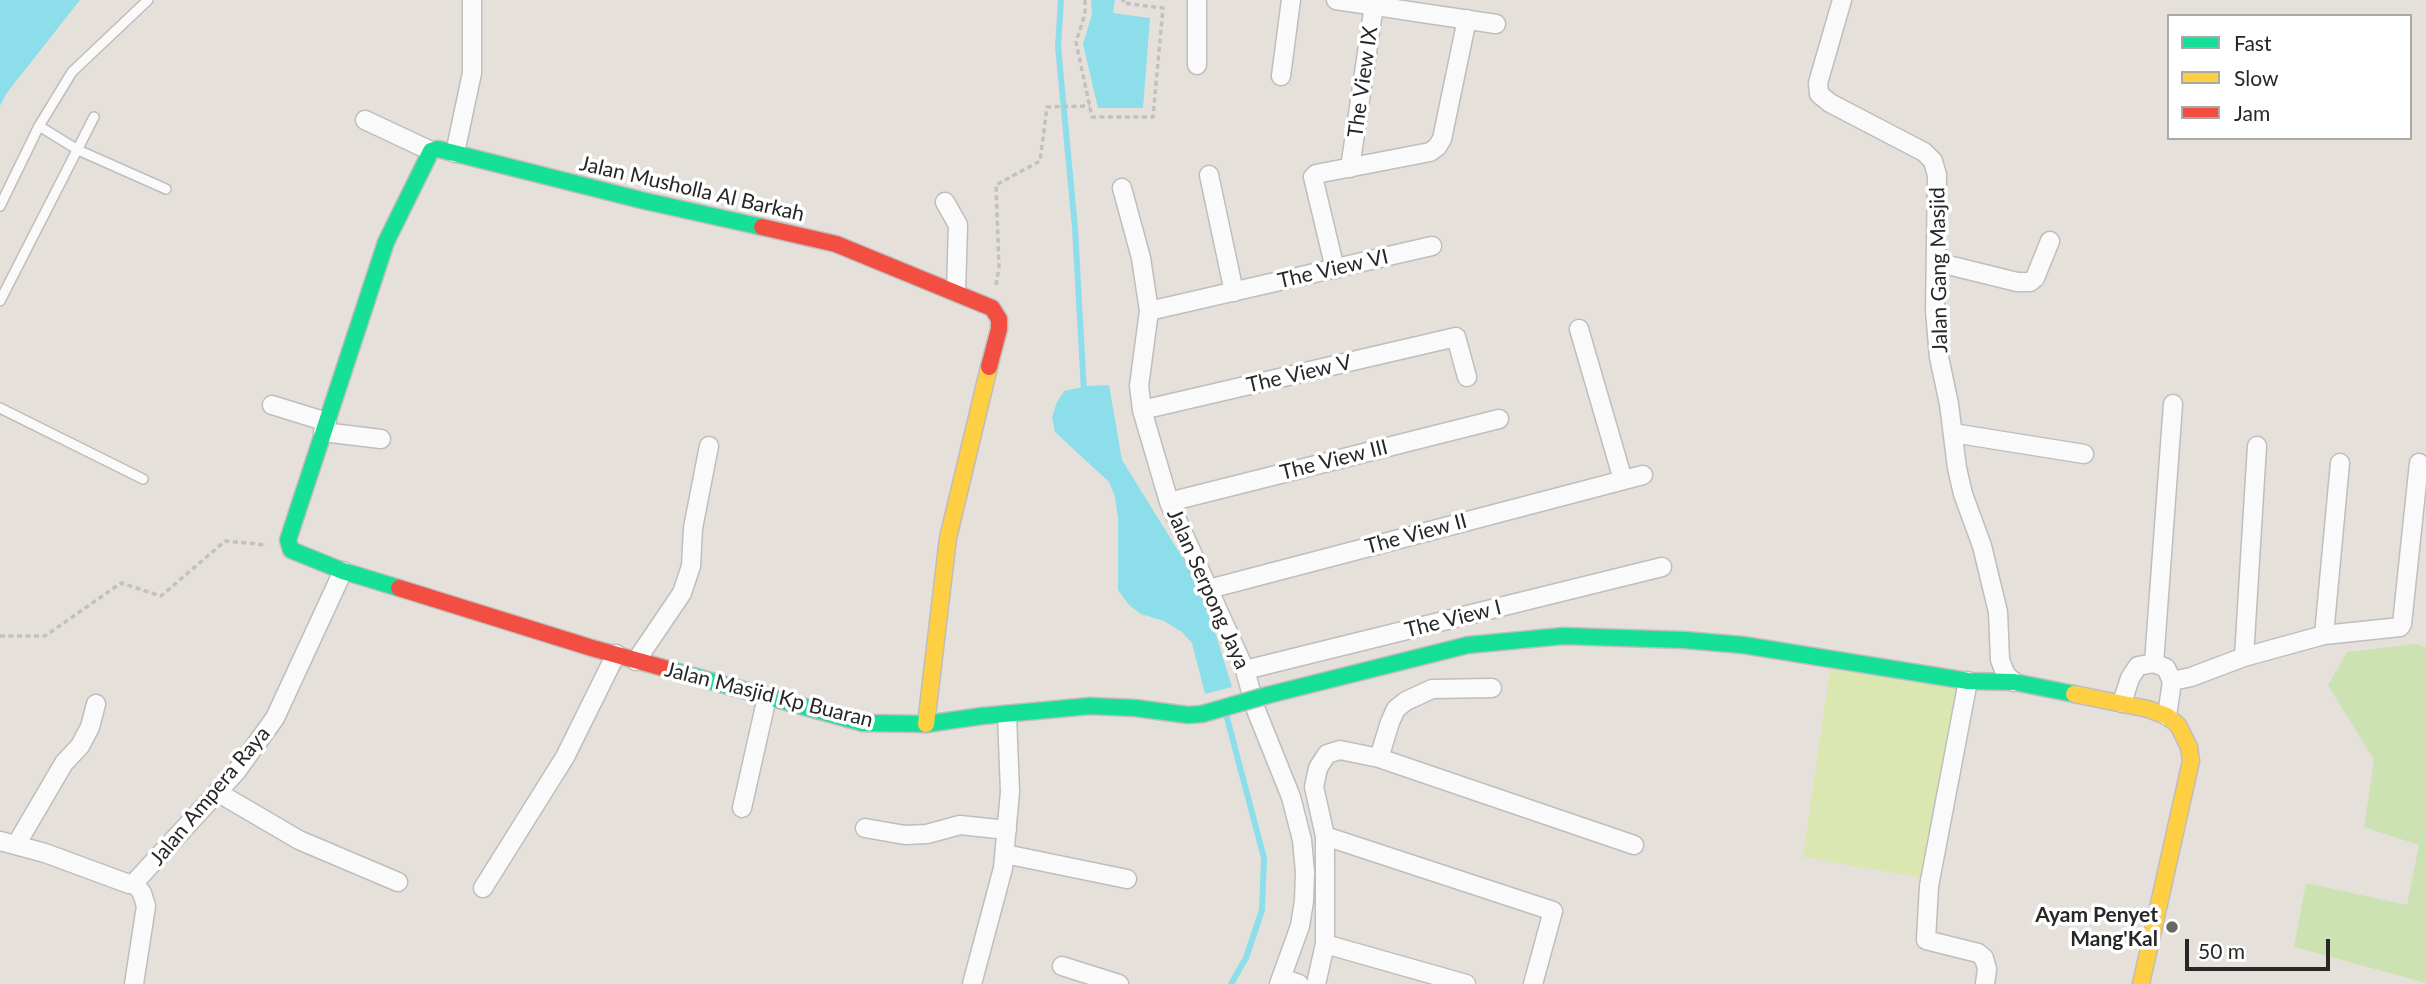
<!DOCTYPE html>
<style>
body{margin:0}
#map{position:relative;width:2426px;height:984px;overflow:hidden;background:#e6e0db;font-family:Lato,sans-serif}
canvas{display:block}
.legend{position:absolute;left:2167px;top:14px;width:245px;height:126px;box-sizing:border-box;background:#fff;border:2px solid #a9a9a9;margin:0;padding:9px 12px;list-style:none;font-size:21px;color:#272727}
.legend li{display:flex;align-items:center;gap:14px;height:35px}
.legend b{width:35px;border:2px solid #a9a9a9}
.scale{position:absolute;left:2185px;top:939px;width:145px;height:32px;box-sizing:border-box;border:4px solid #272727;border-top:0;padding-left:9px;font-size:21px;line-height:24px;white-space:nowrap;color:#272727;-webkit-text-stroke:5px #fff;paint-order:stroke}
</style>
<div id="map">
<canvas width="2426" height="984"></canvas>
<ul class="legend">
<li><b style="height:9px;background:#16e098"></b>Fast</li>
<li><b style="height:9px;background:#ffcf43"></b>Slow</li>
<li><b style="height:9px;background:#f24e42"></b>Jam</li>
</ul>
<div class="scale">50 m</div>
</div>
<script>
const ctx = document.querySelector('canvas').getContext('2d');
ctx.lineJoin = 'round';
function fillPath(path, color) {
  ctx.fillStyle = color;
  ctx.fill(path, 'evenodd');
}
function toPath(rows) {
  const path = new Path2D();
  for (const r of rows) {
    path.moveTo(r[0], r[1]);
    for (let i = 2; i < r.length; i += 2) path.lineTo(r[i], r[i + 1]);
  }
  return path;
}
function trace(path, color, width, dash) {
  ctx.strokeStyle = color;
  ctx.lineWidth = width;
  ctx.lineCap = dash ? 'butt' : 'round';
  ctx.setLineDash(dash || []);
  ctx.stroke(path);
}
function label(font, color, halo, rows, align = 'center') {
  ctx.font = font + ' Lato,sans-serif';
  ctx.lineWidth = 7;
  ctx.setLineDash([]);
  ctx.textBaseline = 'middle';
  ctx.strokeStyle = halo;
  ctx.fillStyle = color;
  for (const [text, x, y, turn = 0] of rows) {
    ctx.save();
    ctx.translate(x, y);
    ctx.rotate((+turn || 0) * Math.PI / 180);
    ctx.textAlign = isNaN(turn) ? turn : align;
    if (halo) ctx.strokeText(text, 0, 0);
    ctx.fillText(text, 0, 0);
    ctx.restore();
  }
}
const green = toPath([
 [2415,644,2426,647,2426,983,2294,947,2306,883,2407,905,2419,845,2364,827,2374,760,2328,685,2347,652]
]);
const pitch = toPath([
 [1830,669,1958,688,1924,878,1803,857]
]);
const water = toPath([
 [0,0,80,0,6,94,0,106],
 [1091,0,1115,0,1113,13,1150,18,1143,108,1098,108,1083,44,1092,14],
 [1109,385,1122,460,1192,573,1211,619,1232,687,1205,694,1192,643,1182,632,1164,621,1141,614,1129,605,1118,590,1118,518,1115,497,1109,482,1055,432,1052,417,1057,402,1064,391,1088,386]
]);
const stream = toPath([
 [1061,0,1058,46,1075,228,1084,392],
 [1226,714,1264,858,1262,910,1246,958,1231,984]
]);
const path = toPath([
 [1085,0,1085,14,1076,42,1092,117,1153,117,1163,8,1123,3,1123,0],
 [996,285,999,267,996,185,1040,161,1047,107,1090,106],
 [0,636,45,636,121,583,161,596,225,541,267,545]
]);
const lane = toPath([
 [39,126,78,150,166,189],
 [0,206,39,126,72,72,148,0],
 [0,301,94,117],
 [0,408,143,479]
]);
const street = toPath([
 [1197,0,1197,65],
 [1336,0,1496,24],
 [1842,0,1818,83,1819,94,1830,103,1924,152,1933,161,1937,175,1935,311,1939,357,1949,404,1957,468,1963,494,1982,546,1998,612,2000,660,2006,675,2014,682],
 [1281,76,1291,0],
 [365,120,431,151],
 [455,153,472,73,472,0],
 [1350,168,1374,5],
 [1209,175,1234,292],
 [1122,188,1141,258,1149,311,1139,386,1142,410,1169,502,1245,670,1256,710,1291,797,1302,840,1305,872,1304,901,1300,926,1279,984],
 [945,202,958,225,956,292],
 [1936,262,2017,282,2030,282,2035,278,2050,241],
 [1335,269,1313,177,1316,174,1430,152,1437,147,1442,139,1467,19],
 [1149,311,1432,246],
 [1579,329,1623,480],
 [272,405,327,422],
 [1142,410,1456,337,1467,377],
 [323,432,381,439],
 [1953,433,2084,454],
 [2257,446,2244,657,2324,635,2400,627,2402,624,2419,463],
 [1169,502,1499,419],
 [1209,589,1643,475],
 [2324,635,2340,463],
 [636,661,682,593,691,566,693,528,709,446],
 [2154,663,2173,404],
 [1245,670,1662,567],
 [1968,681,1929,886,1926,940,1978,953,1984,958,1987,969,1985,984],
 [2172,681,2191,677,2244,657],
 [2122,703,2130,678,2138,666,2154,663,2166,668,2172,681,2167,716],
 [1379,758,1390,722,1396,709,1406,701,1432,689,1492,688],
 [217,792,299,840,398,882],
 [742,808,767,697],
 [865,828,905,835,927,834,960,825,1007,830],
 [1325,836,1553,911,1533,984],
 [0,841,45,853,129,884,134,883],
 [16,845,64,763,80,746,90,727,96,704],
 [1005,854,1127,879],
 [134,883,236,772,275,718,343,571],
 [483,888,565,757,616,654],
 [1325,944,1466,984],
 [1062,966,1119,984],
 [1282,978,1299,984],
 [134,984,146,906,142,893,134,883],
 [972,984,1003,868,1010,792,1007,715],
 [1316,984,1325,944,1325,836,1314,787,1318,768,1327,754,1340,750,1379,758,1634,845]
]);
const fast = toPath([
 [399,588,343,571,291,550,288,540,386,242,431,151,438,149,645,201,762,227],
 [671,670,863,723,926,724,982,716,1090,706,1135,708,1188,715,1202,714],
 [1268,695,1468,645,1563,636,1684,640,1743,645,1968,681,2014,682,2074,694]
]);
const slow = toPath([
 [2074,694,2148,709,2167,716,2178,725,2189,747,2191,761,2141,984],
 [926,724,948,538,989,367]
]);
const jam = toPath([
 [762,227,836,244,992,308,999,319,999,329,989,367],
 [399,588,592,648,671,670]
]);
const fastBridge = toPath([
 [1202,714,1268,695]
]);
const markers = [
 [2172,927,7,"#6a6866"]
];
const streetNames = [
 ["The View IX",1363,82,-82],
 ["Jalan Musholla Al Barkah",692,189,13],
 ["The View VI",1333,269,-13],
 ["Jalan Gang Masjid",1939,270,-91],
 ["The View V",1299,374,-13],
 ["The View III",1334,460,-14],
 ["The View II",1416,534,-15],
 ["Jalan Serpong Jaya",1208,589,66],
 ["The View I",1453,619,-14],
 ["Jalan Masjid Kp Buaran",769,695,14],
 ["Jalan Ampera Raya",210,796,-50]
];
const poiNames = [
 ["Ayam Penyet",2158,915],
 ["Mang'Kal",2158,939]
];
fillPath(green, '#cde2b2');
fillPath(pitch, '#dae7b0');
fillPath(water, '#8cdfea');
trace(stream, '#8cdfea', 6);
trace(lane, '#bfbdbd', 12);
trace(street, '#bfbdbd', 21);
trace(fast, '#bfbdbd', 19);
trace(slow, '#bfbdbd', 19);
trace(jam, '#bfbdbd', 19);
trace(path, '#c2c1c0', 3.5, [5, 3.5]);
trace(lane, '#fbfafa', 9);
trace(street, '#fbfafa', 18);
trace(fast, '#16e098', 16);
trace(slow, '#ffcf43', 16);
trace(jam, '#f24e42', 16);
trace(fastBridge, '#bfbdbd', 19, []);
trace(fastBridge, '#16e098', 16);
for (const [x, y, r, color] of markers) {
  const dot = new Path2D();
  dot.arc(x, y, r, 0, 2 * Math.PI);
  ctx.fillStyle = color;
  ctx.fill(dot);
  trace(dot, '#fff', 2.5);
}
label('21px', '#272727', '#fff', streetNames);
label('bold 21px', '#272727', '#fff', poiNames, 'right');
</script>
